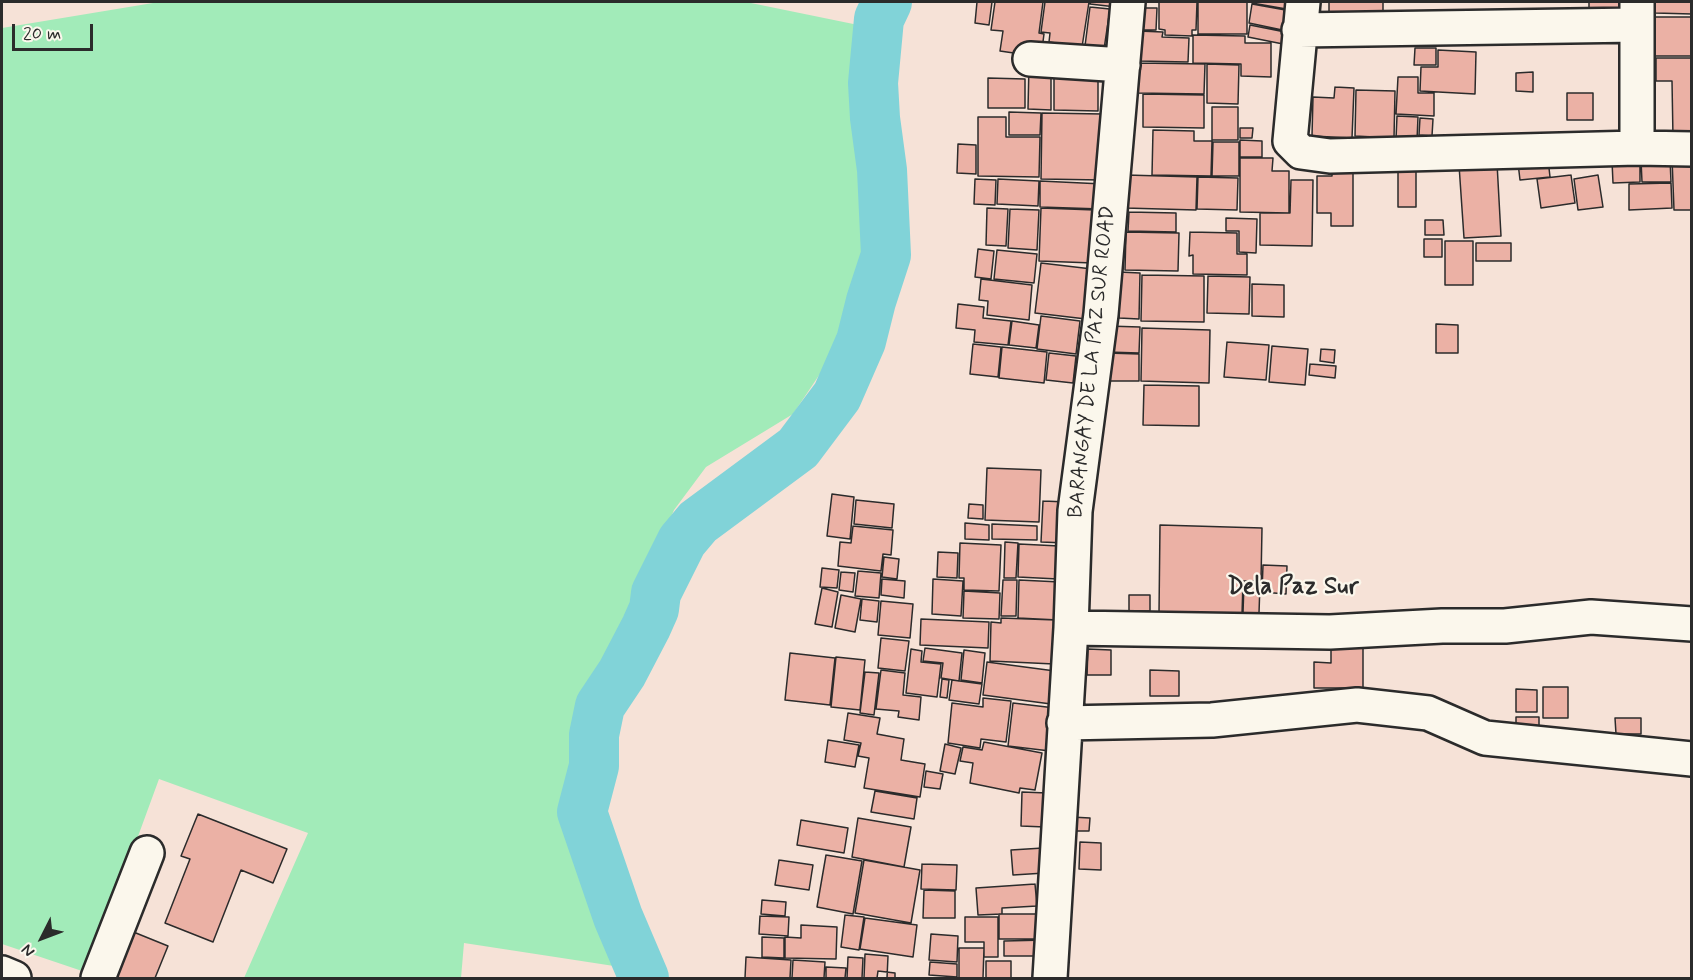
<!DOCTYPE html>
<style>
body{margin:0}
#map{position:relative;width:1693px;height:980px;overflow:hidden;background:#f6e2d7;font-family:Mynerve,sans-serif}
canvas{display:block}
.frame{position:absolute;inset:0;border:3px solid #2b2b2b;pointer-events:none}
.north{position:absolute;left:12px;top:908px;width:60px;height:60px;-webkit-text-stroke:4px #fbf7ec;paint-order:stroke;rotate:228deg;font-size:16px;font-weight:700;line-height:24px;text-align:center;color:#2b2b2b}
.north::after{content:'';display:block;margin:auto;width:21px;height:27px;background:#2b2b2b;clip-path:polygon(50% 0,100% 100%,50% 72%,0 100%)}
.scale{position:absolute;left:12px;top:24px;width:81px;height:27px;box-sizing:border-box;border:3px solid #2b2b2b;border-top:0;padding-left:8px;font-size:18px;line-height:21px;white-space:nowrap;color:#2b2b2b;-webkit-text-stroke:4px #fbf7ec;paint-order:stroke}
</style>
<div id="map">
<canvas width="1693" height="980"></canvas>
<div class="frame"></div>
<div class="north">N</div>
<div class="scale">20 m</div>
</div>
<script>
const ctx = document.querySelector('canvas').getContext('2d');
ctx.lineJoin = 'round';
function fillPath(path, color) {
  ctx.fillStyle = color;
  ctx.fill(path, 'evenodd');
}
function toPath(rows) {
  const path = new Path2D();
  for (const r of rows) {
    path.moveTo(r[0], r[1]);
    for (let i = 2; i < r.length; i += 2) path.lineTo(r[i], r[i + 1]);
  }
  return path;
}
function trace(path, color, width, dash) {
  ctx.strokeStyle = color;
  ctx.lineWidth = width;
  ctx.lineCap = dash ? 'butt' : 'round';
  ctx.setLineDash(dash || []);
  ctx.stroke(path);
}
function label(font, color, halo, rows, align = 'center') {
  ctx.font = font + ' Mynerve,sans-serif';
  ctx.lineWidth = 4.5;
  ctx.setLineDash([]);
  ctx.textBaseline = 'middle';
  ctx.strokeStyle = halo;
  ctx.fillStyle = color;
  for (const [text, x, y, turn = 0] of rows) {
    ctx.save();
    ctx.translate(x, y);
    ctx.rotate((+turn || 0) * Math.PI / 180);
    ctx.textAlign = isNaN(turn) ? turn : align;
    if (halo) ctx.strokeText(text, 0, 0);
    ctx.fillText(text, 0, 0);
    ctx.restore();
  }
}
const green = toPath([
 [159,2,746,2,868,27,869,259,836,350,793,414,706,467,674,510,606,663,568,781,589,876,627,968,464,943,461,978,244,978,308,833,159,779,88,973,2,944,2,28]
]);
const river = toPath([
 [644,978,618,917,582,812,594,766,594,735,600,706,622,673,646,627,654,609,656,593,682,541,698,522,798,448,837,396,861,341,871,301,886,255,882,170,875,118,873,83,879,19,887,2]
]);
const building = toPath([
 [977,2,992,2,989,25,975,23,977,2],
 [995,2,1043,2,1039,33,1044,34,1041,57,1000,51,1003,31,991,30,995,2],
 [1045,2,1089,2,1082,47,1049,42,1050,33,1041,32,1045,2],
 [1091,2,1117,2,1116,7,1090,4,1091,2],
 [1159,2,1197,2,1196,30,1192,30,1192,36,1165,35,1165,30,1159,29,1159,2],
 [1198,2,1247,2,1247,34,1198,34,1198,2],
 [1252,2,1294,2,1292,10,1252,3,1252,2],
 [1329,2,1383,2,1383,19,1329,20,1329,2],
 [1589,2,1630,2,1630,23,1589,22,1589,2],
 [1655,2,1692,2,1692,14,1655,13,1655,2],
 [1252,4,1291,11,1287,31,1249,23,1252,4],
 [1090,7,1110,9,1104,49,1085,46,1090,7],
 [1137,8,1157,8,1156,30,1137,30,1137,8],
 [1655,17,1692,17,1692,56,1655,56,1655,17],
 [1250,25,1285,32,1283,44,1248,37,1250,25],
 [1138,31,1163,32,1162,37,1189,38,1188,62,1138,61,1138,31],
 [1193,35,1245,36,1245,43,1271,43,1271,77,1241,76,1241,64,1193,63,1193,35],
 [1415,48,1436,48,1436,65,1414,65,1415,48],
 [1438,50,1476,52,1475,94,1420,91,1421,67,1438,67,1438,50],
 [1656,58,1692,58,1692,139,1673,138,1672,81,1656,81,1656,58],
 [1137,63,1205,64,1204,94,1136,93,1137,63],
 [1207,64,1239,65,1238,104,1207,103,1207,64],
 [1029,65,1051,65,1051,110,1028,109,1029,65],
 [1533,72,1533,92,1516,91,1516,73,1533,72],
 [1054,75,1098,75,1098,111,1054,110,1054,75],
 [1398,77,1418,77,1418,93,1434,93,1434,116,1396,114,1398,77],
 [988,78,1025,79,1025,108,988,108,988,78],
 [1335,87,1354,88,1352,138,1312,136,1313,97,1334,98,1335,87],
 [1356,90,1395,91,1394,138,1355,136,1356,90],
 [1567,93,1593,93,1593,120,1567,120,1567,93],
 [1143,94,1204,95,1204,128,1143,127,1143,94],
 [1212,107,1238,107,1238,140,1212,140,1212,107],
 [1009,112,1041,113,1040,135,1009,135,1009,112],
 [1042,113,1103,114,1102,180,1041,179,1042,113],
 [1397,116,1418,117,1417,140,1396,139,1397,116],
 [978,117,1006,117,1006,137,1040,137,1039,177,978,176,978,117],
 [1420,118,1433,119,1432,136,1419,135,1420,118],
 [1240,128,1253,128,1252,138,1240,138,1240,128],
 [1153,130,1194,131,1194,141,1212,141,1211,176,1152,175,1153,130],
 [1240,140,1262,141,1262,157,1240,157,1240,140],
 [1213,142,1239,142,1239,176,1212,176,1213,142],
 [958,144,976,145,976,174,957,173,958,144],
 [1240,158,1273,158,1272,171,1289,171,1289,213,1240,212,1240,158],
 [1672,158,1692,158,1692,210,1674,210,1672,158],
 [1548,159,1550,177,1520,180,1518,163,1548,159],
 [1670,159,1671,182,1642,182,1641,160,1670,159],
 [1640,160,1640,182,1613,183,1612,161,1640,160],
 [1497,163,1501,236,1464,238,1459,165,1497,163],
 [1332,169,1353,170,1353,226,1331,226,1331,213,1317,213,1317,176,1332,176,1332,169],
 [1398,171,1416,171,1416,207,1398,207,1398,171],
 [1126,175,1197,177,1196,210,1125,208,1126,175],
 [1571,175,1575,203,1541,208,1537,179,1571,175],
 [1598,175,1603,207,1578,210,1574,179,1598,175],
 [1198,177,1238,178,1237,210,1197,209,1198,177],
 [975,179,996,180,995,205,974,204,975,179],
 [998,179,1039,181,1038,206,997,204,998,179],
 [1291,180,1313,180,1312,246,1260,245,1260,213,1290,213,1291,180],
 [1040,181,1103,184,1101,209,1040,207,1040,181],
 [1671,183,1672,208,1629,210,1629,184,1671,183],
 [987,208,1008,209,1006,246,986,245,987,208],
 [1041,208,1095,210,1093,263,1039,261,1041,208],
 [1010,209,1039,210,1037,250,1008,248,1010,209],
 [1129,212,1176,213,1176,232,1128,231,1129,212],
 [1226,218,1257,219,1256,253,1239,252,1239,231,1226,231,1226,218],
 [1425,220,1443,220,1444,235,1425,235,1425,220],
 [1126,232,1179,233,1178,271,1125,270,1126,232],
 [1190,232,1237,233,1237,254,1247,254,1247,275,1193,274,1193,255,1189,256,1190,232],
 [1424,239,1442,239,1442,257,1424,257,1424,239],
 [1445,241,1473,241,1473,285,1445,285,1445,241],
 [1476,243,1511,243,1511,261,1476,261,1476,243],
 [978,249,994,251,991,279,975,277,978,249],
 [997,250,1037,254,1034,283,994,279,997,250],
 [1041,263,1092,269,1086,319,1035,313,1041,263],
 [1119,272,1140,273,1139,319,1119,318,1119,272],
 [1142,275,1204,276,1204,322,1141,321,1142,275],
 [1208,276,1250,277,1249,314,1207,313,1208,276],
 [981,279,1032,285,1029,320,987,315,988,301,979,300,981,279],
 [1252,284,1284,285,1284,317,1252,316,1252,284],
 [958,304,984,307,983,318,1011,321,1008,345,974,342,975,330,956,328,958,304],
 [1041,316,1080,321,1076,354,1037,349,1041,316],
 [1012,321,1039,325,1036,348,1009,345,1012,321],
 [1436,324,1458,325,1458,353,1436,353,1436,324],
 [1107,326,1140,327,1139,353,1107,352,1107,326],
 [1142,328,1210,330,1209,383,1141,381,1142,328],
 [1227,342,1269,345,1266,380,1224,377,1227,342],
 [973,344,1001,347,998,377,970,374,973,344],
 [1272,346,1308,349,1305,385,1269,382,1272,346],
 [1002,347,1047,352,1044,383,999,378,1002,347],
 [1321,349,1335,350,1334,363,1320,361,1321,349],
 [1049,353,1076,356,1073,383,1046,380,1049,353],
 [1107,353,1139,354,1139,381,1107,381,1107,353],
 [1310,364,1336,366,1335,378,1309,375,1310,364],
 [1144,385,1199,386,1199,426,1143,425,1144,385],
 [987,468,1041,470,1039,522,985,520,987,468],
 [832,494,854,497,850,539,827,536,832,494],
 [856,500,894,504,892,528,854,524,856,500],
 [1043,501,1067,502,1066,543,1041,542,1043,501],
 [969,504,983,505,983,519,968,518,969,504],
 [965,523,989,525,989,540,965,539,965,523],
 [992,524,1037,526,1037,540,992,539,992,524],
 [1160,525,1262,528,1261,581,1243,581,1242,615,1159,613,1160,525],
 [853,526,893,530,891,555,883,554,881,571,838,566,840,542,851,543,853,526],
 [1005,542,1018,543,1016,578,1004,578,1005,542],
 [960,543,1001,545,999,591,964,590,964,578,959,578,960,543],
 [1019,544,1059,546,1058,579,1018,577,1019,544],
 [938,552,958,553,957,578,937,577,938,552],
 [884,557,899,559,897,579,882,577,884,557],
 [1263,565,1287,566,1286,594,1262,592,1263,565],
 [822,568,839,570,837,588,820,587,822,568],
 [858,571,881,573,879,598,855,596,858,571],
 [841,572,855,573,853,592,839,590,841,572],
 [882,579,905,581,904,598,881,595,882,579],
 [933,579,963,581,961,616,932,614,933,579],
 [1003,580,1017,580,1016,616,1001,616,1003,580],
 [1019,580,1060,582,1058,620,1018,618,1019,580],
 [1244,583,1260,584,1259,613,1243,613,1244,583],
 [822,588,838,592,832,627,815,624,822,588],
 [964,591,1000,593,999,619,963,618,964,591],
 [841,595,861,599,855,632,835,628,841,595],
 [1129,595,1150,595,1150,611,1129,611,1129,595],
 [862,599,879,601,877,622,860,620,862,599],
 [881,601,913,604,910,638,878,635,881,601],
 [1001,618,1056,620,1054,664,990,661,991,622,1001,623,1001,618],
 [921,619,989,622,988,648,920,645,921,619],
 [881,638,909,641,905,671,878,668,881,638],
 [1331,641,1363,641,1363,688,1314,688,1314,662,1331,663,1331,641],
 [925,648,962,653,959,681,941,678,943,663,923,661,925,648],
 [911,649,922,651,921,662,941,664,937,697,906,693,911,649],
 [1088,649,1111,650,1111,675,1087,675,1088,649],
 [964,650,985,653,982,683,961,680,964,650],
 [790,653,835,658,830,705,785,700,790,653],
 [836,657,865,660,860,710,831,707,836,657],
 [987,662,1055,671,1051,704,983,695,987,662],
 [881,670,905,673,903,695,921,697,919,720,898,717,899,711,876,709,881,670],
 [1150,670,1179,671,1179,696,1150,696,1150,670],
 [865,672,879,673,874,715,860,713,865,672],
 [942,679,949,680,947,698,940,697,942,679],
 [952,680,982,684,979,704,949,700,952,680],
 [1543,687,1568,687,1568,718,1543,718,1543,687],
 [1516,689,1537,690,1537,712,1516,712,1516,689],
 [983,698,1011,701,1006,742,981,739,980,748,948,743,952,703,983,707,983,698],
 [1013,703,1055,708,1050,751,1008,746,1013,703],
 [848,713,880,718,877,734,904,739,901,760,925,764,920,797,864,788,869,758,858,756,861,743,844,740,848,713],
 [1516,717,1539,717,1539,732,1516,732,1516,717],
 [1615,718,1641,718,1641,734,1616,734,1615,718],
 [828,740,859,745,855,767,825,762,828,740],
 [984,742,1042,753,1035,790,1020,788,1019,793,970,783,973,763,960,761,963,747,982,750,984,742],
 [945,744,961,748,955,774,940,771,945,744],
 [926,771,943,774,940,789,924,787,926,771],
 [875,791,917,798,914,819,871,812,875,791],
 [1022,792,1047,793,1045,827,1021,826,1022,792],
 [198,814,287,849,273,883,241,870,213,942,165,923,190,859,181,856,198,814],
 [1071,817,1090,818,1089,831,1071,831,1071,817],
 [858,818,911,827,904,867,852,857,858,818],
 [801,820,848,828,844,853,797,845,801,820],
 [1080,842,1101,843,1101,870,1079,869,1080,842],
 [1043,848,1045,873,1013,875,1011,850,1043,848],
 [826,855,862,861,853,914,817,907,826,855],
 [779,860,813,865,809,890,775,885,779,860],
 [864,860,920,870,911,923,855,913,864,860],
 [922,864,957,865,956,890,921,889,922,864],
 [1035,884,1037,906,1002,908,1002,914,978,915,976,888,1035,884],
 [924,890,955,891,955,918,923,918,924,890],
 [762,900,786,902,785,916,761,914,762,900],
 [999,914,1046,914,1046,939,999,939,999,914],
 [845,915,864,917,859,950,841,947,845,915],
 [760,916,789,917,788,936,759,934,760,916],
 [965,917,998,917,998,957,984,957,984,942,965,942,965,917],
 [865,918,917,925,913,957,860,949,865,918],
 [801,925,837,927,836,959,785,958,785,937,801,938,801,925],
 [131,931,168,946,155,978,113,978,131,931],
 [931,934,958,936,957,962,929,960,931,934],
 [762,937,784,938,784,958,762,957,762,937],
 [1046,940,1046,956,1004,956,1004,941,1046,940],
 [959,948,984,948,983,978,959,978,959,948],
 [865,954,888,956,887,978,864,978,865,954],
 [746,957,791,960,790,978,745,978,746,957],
 [848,957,863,958,862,978,847,978,848,957],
 [793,960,825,962,824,978,792,978,793,960],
 [986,961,1011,961,1011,978,986,978,986,961],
 [930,962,957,964,957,977,929,975,930,962],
 [826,967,846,968,845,978,826,978,826,967],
 [878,971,895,973,895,978,877,978,878,971]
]);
const minor = toPath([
 [1303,2,1290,141,1301,152,1330,156,1637,148,1692,149],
 [1299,30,1637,25],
 [1030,59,1123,65],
 [1637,148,1637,2],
 [1071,628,1330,632,1442,626,1505,626,1591,617,1692,624],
 [1064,723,1212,720,1357,705,1428,713,1485,738,1692,759],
 [2,973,14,978],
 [98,978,147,853],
 [1050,978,1071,628,1075,511,1101,314,1128,2]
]);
const streetNames = [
 ["BARANGAY DE LA PAZ SUR ROAD",1093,362,-84]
];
const quarterNames = [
 ["Dela Paz Sur",1293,588]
];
fillPath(green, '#a2ebb9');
trace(river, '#81d3d8', 50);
fillPath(building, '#ebb1a5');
trace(building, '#2b2b2b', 1.5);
trace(minor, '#2b2b2b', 38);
trace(minor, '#fbf7ec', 33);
label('21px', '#2b2b2b', '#fbf7ec', streetNames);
label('bold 24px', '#2b2b2b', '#fbf7ec', quarterNames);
</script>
